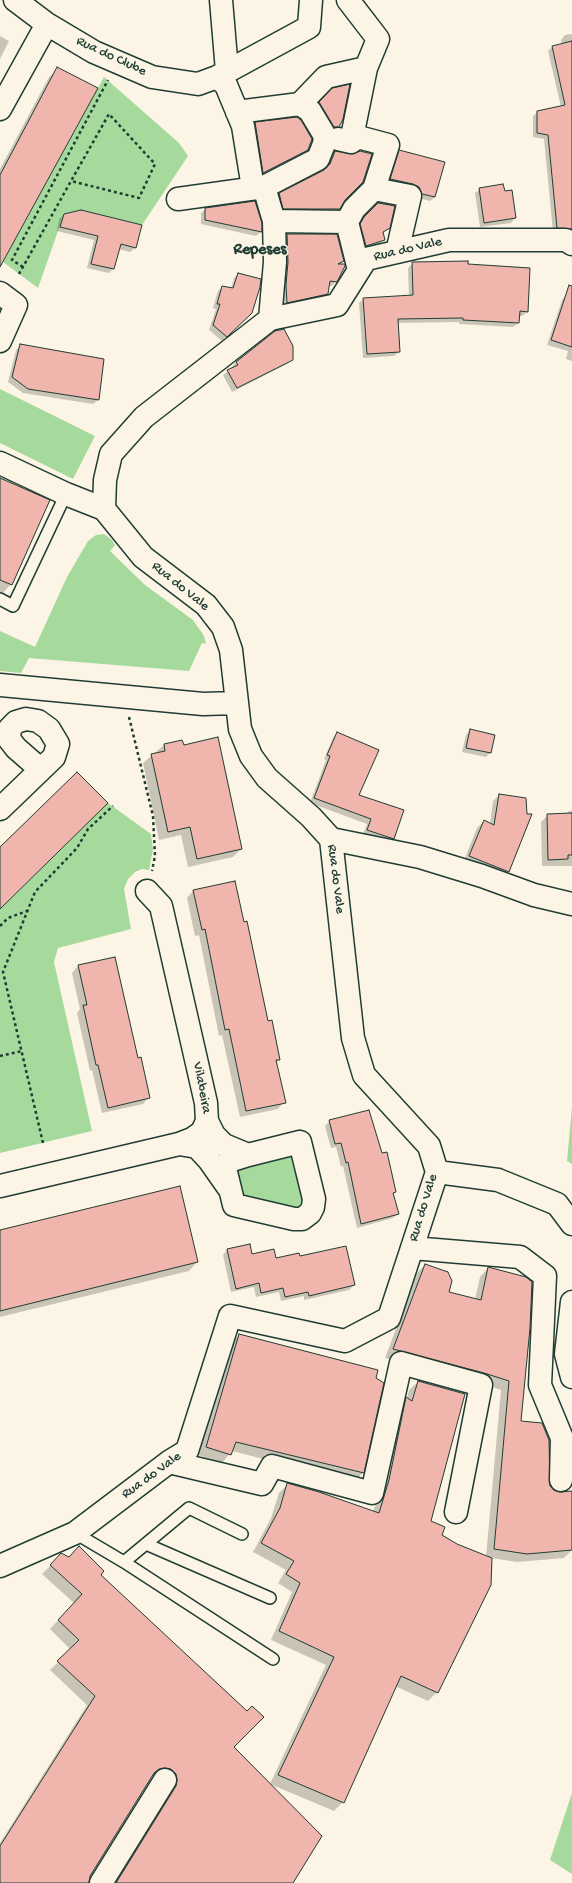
<!DOCTYPE html>
<style>
body{margin:0}
canvas{display:block;background:#fcf5e5}
</style>
<canvas width="572" height="1883"></canvas>
<script>
const ctx = document.querySelector('canvas').getContext('2d');
ctx.lineJoin = 'round';
function fillPath(path, color) {
  ctx.fillStyle = color;
  ctx.fill(path, 'evenodd');
}
function toPath(rows) {
  const path = new Path2D();
  for (const r of rows) {
    path.moveTo(r[0], r[1]);
    for (let i = 2; i < r.length; i += 2) path.lineTo(r[i], r[i + 1]);
  }
  return path;
}
function trace(path, color, width, dash) {
  ctx.strokeStyle = color;
  ctx.lineWidth = width;
  ctx.lineCap = dash ? 'butt' : 'round';
  ctx.setLineDash(dash || []);
  ctx.stroke(path);
}
function label(font, color, halo, rows, align = 'center') {
  ctx.font = font + ' "Gochi Hand",sans-serif';
  ctx.lineWidth = 3;
  ctx.setLineDash([]);
  ctx.textBaseline = 'middle';
  ctx.strokeStyle = halo;
  ctx.fillStyle = color;
  for (const [text, x, y, turn = 0] of rows) {
    ctx.save();
    ctx.translate(x, y);
    ctx.rotate((+turn || 0) * Math.PI / 180);
    ctx.textAlign = isNaN(turn) ? turn : align;
    if (halo) ctx.strokeText(text, 0, 0);
    ctx.fillText(text, 0, 0);
    ctx.restore();
  }
}
const green = toPath([
 [104,77,179,143,188,156,142,225,81,210,64,214,38,288,3,262],
 [0,389,95,436,73,479,0,443],
 [104,534,112,540,115,545,110,551,145,585,193,620,204,636,206,644,202,643,189,671,29,658,21,673,0,671,0,631,35,647,67,577,88,541,96,535],
 [108,803,151,834,153,849,149,870,142,869,135,872,128,879,124,889,131,929,58,948,54,962,92,1131,0,1153,0,909],
 [572,1107,572,1164,567,1161],
 [290,1155,302,1197,302,1203,298,1207,294,1208,241,1196,232,1167],
 [572,1793,572,1874,550,1860]
]);
const shadow = toPath([
 [572,34,572,236,553,232,544,139,533,137,533,116,538,112,561,107,548,51,552,47,562,44,561,40,565,35],
 [0,36,9,41,0,59],
 [58,69,0,263,0,169,49,77],
 [333,89,338,126,334,131,315,108],
 [255,123,307,149,302,154,259,177,251,128],
 [400,151,435,197,430,201,418,198,386,184,395,156],
 [335,152,339,209,334,214,279,213,275,199,280,194,325,169,330,157],
 [480,189,515,218,511,223,480,227,475,193],
 [378,204,389,228,382,234,384,240,380,244,362,250,356,229,360,222],
 [206,209,261,223,261,232,256,236,201,224,201,213],
 [64,215,135,248,130,252,118,249,113,269,109,273,87,268,94,240,57,231,59,219],
 [287,235,343,261,339,265,336,281,332,286,328,285,327,294,322,298,283,306,281,290,283,239],
 [413,263,527,312,522,316,518,316,518,323,513,327,459,324,459,322,397,323,399,352,394,356,363,358,359,303,364,299,409,296,408,268],
 [238,274,247,318,222,341,209,330,216,309,213,308,218,291,222,287,231,289,234,278],
 [566,295,572,297,572,361,566,359,568,351,547,345,562,300],
 [21,345,98,400,93,404,23,393,8,382,16,350],
 [292,359,287,364,232,392,223,375,233,368,232,367,236,362],
 [0,479,11,584,3,593,0,592],
 [470,730,494,736,490,753,486,757,462,752,466,735],
 [337,733,358,796,393,838,388,843,363,834,367,824,310,803,326,760,324,759,333,738],
 [164,745,183,746,241,849,233,857,188,867,181,835,159,840,143,763],
 [499,795,526,815,531,815,508,872,501,878,463,863,477,828,484,821,490,824,493,801],
 [569,811,572,811,572,866,542,866,541,822,548,815,566,814],
 [193,891,268,1022,279,1059,276,1063,284,1102,278,1109,240,1117,222,1035,219,1036,199,935,195,936,187,898],
 [78,966,138,1059,149,1097,143,1104,102,1113,92,1070,90,1071,77,1013,80,1009,72,973],
 [330,1121,395,1192,393,1194,398,1214,393,1218,357,1228,343,1166,341,1167,336,1147,331,1148,325,1126],
 [0,1231,197,1262,189,1271,0,1317],
 [249,1245,251,1256,275,1259,299,1258,354,1285,349,1290,304,1300,304,1296,281,1301,279,1292,256,1297,254,1287,231,1292,223,1255,227,1250],
 [425,1265,447,1293,475,1299,480,1277,488,1268,520,1422,550,1488,560,1494,572,1492,572,1550,564,1558,517,1562,491,1558,437,1692,428,1701,395,1686,343,1802,334,1811,270,1784,326,1665,271,1640,292,1592,278,1583,286,1570,253,1552,271,1518,279,1493,288,1484,373,1512,380,1489,398,1407,407,1399,409,1390,418,1382,429,1521,440,1535,457,1545,486,1557,501,1390,475,1381,385,1358,417,1273],
 [239,1335,375,1379,383,1384,363,1473,354,1482,232,1451,222,1463,198,1455,231,1344],
 [53,1563,99,1576,232,1747,292,1883,113,1883,157,1776,151,1777,86,1883,0,1883,0,1843,87,1705,50,1670,71,1650,50,1629,74,1603,42,1574]
]);
const building = toPath([
 [572,41,572,229,557,228,548,135,537,133,537,111,565,105,552,46,572,41],
 [57,67,98,88,0,267,0,175,57,67],
 [350,84,343,119,339,127,334,127,319,102,332,88,350,84],
 [297,117,301,120,312,139,308,150,263,173,255,122,297,117],
 [399,150,445,162,435,197,422,194,419,187,413,184,390,179,399,150],
 [335,151,353,154,360,151,372,154,363,182,345,200,340,209,283,209,279,193,324,170,330,164,335,151],
 [503,184,505,191,512,190,516,218,484,223,479,188,503,184],
 [255,201,262,223,262,232,205,220,205,208,255,201],
 [378,203,395,206,390,228,383,232,385,240,366,246,360,224,364,217,378,203],
 [81,210,142,225,136,248,121,244,114,269,91,264,98,236,60,227,64,214,81,210],
 [287,234,337,234,344,261,338,264,345,264,345,266,337,282,330,281,328,294,287,303,286,285,288,262,287,234],
 [468,261,468,264,530,268,528,312,520,311,519,323,463,320,463,318,398,319,400,352,367,354,363,298,413,295,412,262,468,261],
 [238,273,261,279,260,287,252,313,227,337,213,325,220,304,217,304,222,286,233,288,238,273],
 [569,285,572,286,572,347,551,340,569,285],
 [284,329,293,346,293,360,237,388,227,370,238,365,236,362,275,331,284,329],
 [20,344,104,359,99,400,28,389,12,377,20,344],
 [0,478,50,500,12,585,0,580,0,478],
 [470,729,495,735,491,753,466,748,470,729],
 [337,732,379,750,359,795,404,810,394,839,367,830,371,819,314,798,330,756,327,755,337,732],
 [218,737,242,849,197,859,190,827,168,832,151,754,165,751,164,744,182,740,184,745,218,737],
 [77,772,108,803,0,909,0,847,77,772],
 [499,794,526,798,527,814,532,814,509,872,469,856,484,820,494,825,499,794],
 [572,813,572,855,568,855,568,859,548,860,547,814,572,813],
 [235,881,244,922,247,921,268,1021,272,1020,280,1060,276,1060,286,1103,246,1111,229,1029,225,1030,205,929,202,930,193,890,235,881],
 [115,957,138,1058,141,1057,150,1098,108,1108,98,1065,96,1065,83,1005,87,1005,78,965,115,957],
 [369,1110,382,1153,387,1152,396,1192,393,1193,399,1214,361,1224,348,1162,346,1163,341,1143,335,1144,329,1120,369,1110],
 [180,1186,198,1262,0,1311,0,1230,180,1186],
 [250,1244,252,1254,274,1249,276,1258,299,1253,300,1256,346,1246,355,1285,309,1296,308,1292,285,1297,283,1288,261,1293,259,1283,236,1289,227,1249,250,1244],
 [425,1264,448,1272,452,1281,449,1292,481,1300,488,1267,526,1277,532,1282,530,1328,521,1421,542,1423,549,1440,550,1486,554,1490,560,1492,572,1491,572,1550,527,1554,494,1549,509,1381,484,1373,393,1349,425,1264],
 [239,1334,378,1370,376,1378,384,1383,364,1473,236,1442,231,1455,206,1447,239,1334],
 [418,1381,465,1394,431,1521,445,1527,442,1535,457,1544,492,1558,491,1585,438,1693,401,1676,344,1803,278,1775,334,1657,279,1631,300,1583,286,1574,294,1561,261,1543,280,1508,287,1483,319,1492,379,1513,389,1480,406,1397,412,1401,418,1381],
 [79,1546,104,1571,101,1575,247,1711,252,1706,264,1717,234,1747,322,1836,293,1883,116,1883,176,1786,177,1780,176,1774,171,1769,165,1768,159,1769,154,1773,90,1876,89,1883,0,1883,0,1846,95,1696,57,1661,79,1640,58,1620,82,1594,50,1565,61,1553,69,1557,79,1546]
]);
const path = toPath([
 [23,267,12,260,108,80],
 [19,274,71,181,109,114,155,164,139,198,71,181],
 [129,717,153,816,155,856,152,871],
 [0,926,8,918,27,911],
 [0,1056,22,1051],
 [43,1143,3,972,35,892,77,848,88,829,113,806]
]);
const lane = toPath([
 [0,599,13,606,66,494],
 [75,1533,124,1562,189,1508,242,1534],
 [146,1544,270,1598],
 [124,1562,273,1659]
]);
const street = toPath([
 [15,0,47,24,94,52,152,77,198,84,217,77,309,27,311,0],
 [221,0,227,71],
 [348,0,378,39,366,68,351,142],
 [217,77,226,85,243,126,253,188],
 [0,109,47,24],
 [237,112,300,104,326,77,366,68],
 [338,139,351,142,358,137,388,145,374,189],
 [264,187,274,221,275,262,270,319],
 [178,199,264,187,318,159,324,144,325,136,310,111,300,104],
 [274,221,347,222,359,270],
 [347,222,354,209,374,189,410,196,397,252],
 [0,293,16,305,0,341],
 [0,463,66,494,104,509],
 [0,685,203,704,236,703],
 [0,809,54,757,58,744,49,729,38,721,26,719,16,722,10,728,9,739,16,748,40,769],
 [331,839,420,857,482,876,534,895,572,904],
 [207,1121,214,1135,224,1145,248,1155],
 [300,1142,314,1199,313,1207,310,1213,302,1219,294,1219,234,1205,225,1168,229,1161,248,1155,300,1142],
 [179,1144,197,1147,209,1160,228,1187],
 [437,1172,498,1180,557,1204,572,1224],
 [0,1186,179,1144,192,1139,202,1132,207,1121,206,1103,161,906,147,891],
 [412,1248,520,1257,545,1276,540,1385,562,1438,561,1480],
 [572,1302,566,1354,572,1377],
 [169,1462,262,1484,272,1466,372,1493,401,1363,481,1385,456,1512],
 [0,1566,75,1533,169,1462,187,1451,230,1316,345,1341,389,1318,437,1172,429,1146,364,1075,353,1038,331,839,311,817,267,778,251,756,240,729,231,650,223,627,206,605,143,557,104,509,105,480,111,454,144,417,270,319,337,305,366,259,449,240,566,240,572,244],
 [101,1883,165,1780]
]);
const streetNames = [
 ["Rua do Clube",111,57,25],
 ["Rua do Vale",408,250,-13],
 ["Rua do Vale",180,587,39],
 ["Rua do Vale",335,879,83],
 ["Vilabeira",201,1088,79],
 ["Rua do Vale",424,1208,-73],
 ["Rua do Vale",152,1476,-36]
];
const quarterNames = [
 ["Repeses",260,251]
];
fillPath(green, '#a6da9c');
fillPath(shadow, '#0003');
fillPath(building, '#f0b5ac');
trace(building, '#1f3d34', 1);
trace(lane, '#1f3d34', 14);
trace(street, '#1f3d34', 25);
trace(path, '#1f3d34', 2.5, [3, 3]);
trace(lane, '#fcf5e5', 11);
trace(street, '#fcf5e5', 22);
label('14px', '#1f3d34', '#fcf5e5', streetNames);
label('bold 16px', '#1f3d34', '#fcf5e5', quarterNames);
</script>
